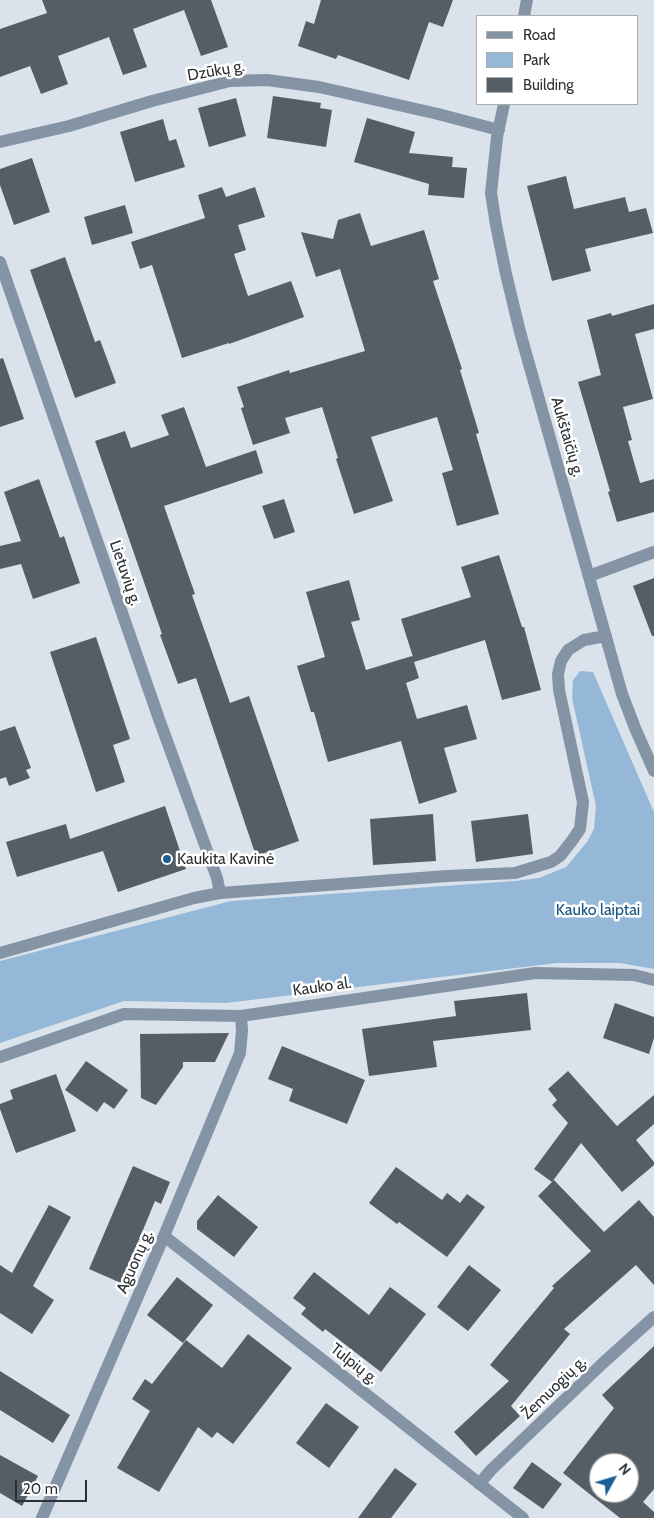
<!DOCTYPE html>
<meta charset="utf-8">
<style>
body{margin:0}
#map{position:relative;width:654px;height:1518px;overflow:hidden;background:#dae3ec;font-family:Cabin,sans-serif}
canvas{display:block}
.legend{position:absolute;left:476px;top:15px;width:162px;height:90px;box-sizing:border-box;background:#fff;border:1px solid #abadae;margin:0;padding:6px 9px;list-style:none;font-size:15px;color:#2d3134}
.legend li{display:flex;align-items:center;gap:10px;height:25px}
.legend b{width:25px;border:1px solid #abadae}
.north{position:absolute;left:589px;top:1453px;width:50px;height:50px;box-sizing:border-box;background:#fff;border:1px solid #abadae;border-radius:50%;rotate:51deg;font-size:14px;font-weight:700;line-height:20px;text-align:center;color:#2d3134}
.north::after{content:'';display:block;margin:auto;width:18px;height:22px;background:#1a5e93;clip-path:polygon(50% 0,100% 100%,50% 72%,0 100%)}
.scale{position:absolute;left:15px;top:1480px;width:72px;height:22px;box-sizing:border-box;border:2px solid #2d3134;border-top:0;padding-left:6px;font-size:15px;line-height:18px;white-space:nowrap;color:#2d3134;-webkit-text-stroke:4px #fff;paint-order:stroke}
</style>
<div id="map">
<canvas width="654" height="1518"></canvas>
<ul class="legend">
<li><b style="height:6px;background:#8494a4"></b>Road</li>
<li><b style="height:14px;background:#96b8d8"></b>Park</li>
<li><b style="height:14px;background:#565e65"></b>Building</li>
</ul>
<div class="north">N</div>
<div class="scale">20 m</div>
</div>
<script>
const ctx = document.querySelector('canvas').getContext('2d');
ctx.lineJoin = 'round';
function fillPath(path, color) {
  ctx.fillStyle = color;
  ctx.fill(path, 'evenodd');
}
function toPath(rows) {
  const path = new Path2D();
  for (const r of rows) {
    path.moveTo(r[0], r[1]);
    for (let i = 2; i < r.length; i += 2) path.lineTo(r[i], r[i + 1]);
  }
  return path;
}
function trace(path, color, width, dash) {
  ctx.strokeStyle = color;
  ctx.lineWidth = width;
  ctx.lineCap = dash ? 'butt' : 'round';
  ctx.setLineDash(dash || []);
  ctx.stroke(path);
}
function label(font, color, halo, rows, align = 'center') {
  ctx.font = font + ' Cabin,sans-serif';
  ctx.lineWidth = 5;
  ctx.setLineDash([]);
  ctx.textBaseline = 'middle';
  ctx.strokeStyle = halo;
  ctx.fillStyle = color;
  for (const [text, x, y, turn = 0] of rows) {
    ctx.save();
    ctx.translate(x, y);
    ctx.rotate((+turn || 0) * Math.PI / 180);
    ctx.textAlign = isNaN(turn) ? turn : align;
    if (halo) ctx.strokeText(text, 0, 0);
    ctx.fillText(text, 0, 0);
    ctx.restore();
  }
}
const green = toPath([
 [580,671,593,672,654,812,654,969,620,963,557,963,226,1003,124,1001,0,1043,0,961,231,901,515,881,539,878,566,867,587,842,594,829,596,806,572,698,573,680]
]);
const building = toPath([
 [42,0,211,0,228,47,201,56,184,10,133,29,147,67,123,75,109,37,58,56,68,84,41,94,30,66,0,77,0,29,47,13],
 [321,0,453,0,443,27,429,22,409,80,338,55,336,59,298,46,306,21,314,24],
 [273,96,321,103,320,108,332,110,326,147,267,138],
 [236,98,246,136,209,147,198,108],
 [367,118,415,132,409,153,453,157,452,167,467,168,464,198,428,195,429,184,354,162],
 [163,119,169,141,176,139,185,167,135,182,120,132],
 [32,158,50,212,14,225,0,185,0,169],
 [566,176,574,209,625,197,629,212,646,208,653,233,585,249,591,271,552,281,527,186],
 [222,187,226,197,255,187,265,217,238,225,246,250,234,254,248,296,291,281,304,317,229,344,229,343,182,358,152,265,140,269,131,242,205,218,198,195],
 [125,205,133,233,92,245,84,217],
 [360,213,371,246,424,230,439,279,433,281,462,369,460,370,479,433,476,434,499,514,457,526,442,473,453,470,437,417,371,437,393,501,354,514,336,459,338,458,322,407,285,418,290,433,253,445,241,408,244,407,237,387,289,370,290,373,365,351,340,269,316,277,301,232,333,239,338,220],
 [65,257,95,342,100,340,116,383,75,398,30,270],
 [654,304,654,329,635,334,653,399,623,407,632,440,628,441,640,483,654,479,654,512,617,522,608,492,610,491,578,382,601,375,587,320,611,313,612,316],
 [3,358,24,419,0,427,0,359],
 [184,407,206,467,256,450,263,473,164,506,195,594,192,595,230,703,249,696,299,841,256,856,196,678,178,684,160,635,162,634,95,441,125,431,131,448,169,435,161,415],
 [39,479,60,538,64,536,80,583,33,599,21,564,0,569,0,546,21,541,4,492],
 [284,499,295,532,274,539,262,506],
 [499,555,522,627,524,627,541,690,502,700,485,640,414,662,419,678,406,683,417,719,467,705,477,739,444,748,457,792,419,804,401,741,328,762,314,712,311,712,297,666,325,657,306,592,349,580,360,620,351,622,366,670,412,656,413,657,401,619,471,597,461,567],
 [654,578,654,636,652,636,633,586],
 [96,637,130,739,113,745,125,782,96,792,50,652],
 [15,726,31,768,26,770,30,778,9,786,6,777,0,779,0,731],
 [165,806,186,869,118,892,103,851,17,877,6,842,66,824,70,839],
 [433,814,436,861,373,865,370,819],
 [528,814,533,854,476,862,471,821],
 [527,993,531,1030,433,1041,437,1067,369,1076,362,1029,456,1016,454,1001],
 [615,1003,654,1017,654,1038,649,1054,603,1038],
 [229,1033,215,1062,183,1062,183,1067,156,1105,141,1098,140,1034],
 [282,1046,365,1080,347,1124,289,1101,293,1089,268,1079],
 [86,1061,128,1090,114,1109,104,1102,97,1112,65,1090],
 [568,1071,617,1126,654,1095,654,1124,636,1140,654,1162,654,1165,622,1192,581,1143,552,1182,534,1169,568,1123,552,1105,557,1100,548,1089],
 [56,1074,76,1131,16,1153,0,1109,0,1104,13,1099,10,1090],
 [133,1166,170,1182,161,1204,155,1201,121,1283,89,1269],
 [396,1167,442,1200,447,1193,460,1203,467,1194,485,1207,447,1257,399,1222,397,1224,369,1203],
 [554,1180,604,1232,639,1200,654,1217,654,1285,636,1265,564,1329,570,1334,511,1406,520,1416,476,1456,454,1432,509,1381,490,1365,554,1288,552,1286,591,1251,538,1196],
 [218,1195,258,1227,234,1257,197,1229,197,1221],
 [49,1205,71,1217,33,1286,54,1300,32,1334,0,1313,0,1265,12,1273],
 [469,1265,501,1290,468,1331,437,1307],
 [314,1272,369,1315,390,1287,426,1314,381,1372,325,1329,323,1332,301,1314,306,1308,293,1298],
 [177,1277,213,1305,183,1343,147,1315],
 [248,1334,292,1368,233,1444,217,1432,212,1438,198,1427,159,1492,117,1468,150,1411,132,1399,145,1379,152,1384,186,1340,222,1368],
 [654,1346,654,1489,643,1502,654,1512,654,1518,620,1518,563,1473,614,1408,602,1395],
 [599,1463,629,1463,629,1493,599,1493],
 [0,1371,70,1415,53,1443,0,1410],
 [326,1403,359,1427,329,1468,296,1443],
 [0,1455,38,1476,22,1506,0,1493],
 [532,1462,562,1484,543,1509,513,1488],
 [395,1468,417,1484,391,1518,358,1518]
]);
const street = toPath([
 [524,16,527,0],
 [504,104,497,137,491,193,496,225,506,274,520,332,622,694,635,728,654,771],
 [0,142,69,126,152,101,230,81,267,80,319,87,438,114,499,130],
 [0,262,159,719,217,878,220,893],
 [589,576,654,552],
 [0,953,194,898,220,893,447,876,515,873,551,862,560,856,571,842,580,829,583,802,559,690,558,674,561,661,568,650,584,640,606,636],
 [0,1057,124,1014,241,1016,535,973,634,975,654,980],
 [164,1236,324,1361,523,1518],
 [479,1484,491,1470,603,1363,654,1317],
 [42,1518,164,1236,240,1053,242,1030,241,1016]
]);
const markers = [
 [167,859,5,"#1a5e93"]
];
const streetNames = [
 ["Dzūkų g.",216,71,-10],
 ["Aukštaičių g.",567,437,74],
 ["Lietuvių g.",125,573,71],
 ["Kauko al.",322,987,-8],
 ["Aguonų g.",135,1262,-66],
 ["Tulpių g.",354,1364,38],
 ["Žemuogių g.",554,1388,-44]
];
const poiNames = [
 ["Kaukita Kavinė",177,859]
];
const parkNames = [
 ["Kauko laiptai",598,910]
];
fillPath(green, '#96b8d8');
fillPath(building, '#565e65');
trace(street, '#8494a4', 12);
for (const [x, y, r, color] of markers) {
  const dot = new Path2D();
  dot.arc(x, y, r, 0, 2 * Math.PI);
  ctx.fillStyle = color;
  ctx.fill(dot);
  trace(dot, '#fff', 2);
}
label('16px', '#2d3134', '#fff', streetNames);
label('16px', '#2d3134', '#fff', poiNames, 'left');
label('16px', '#175383', '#fff', parkNames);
</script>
